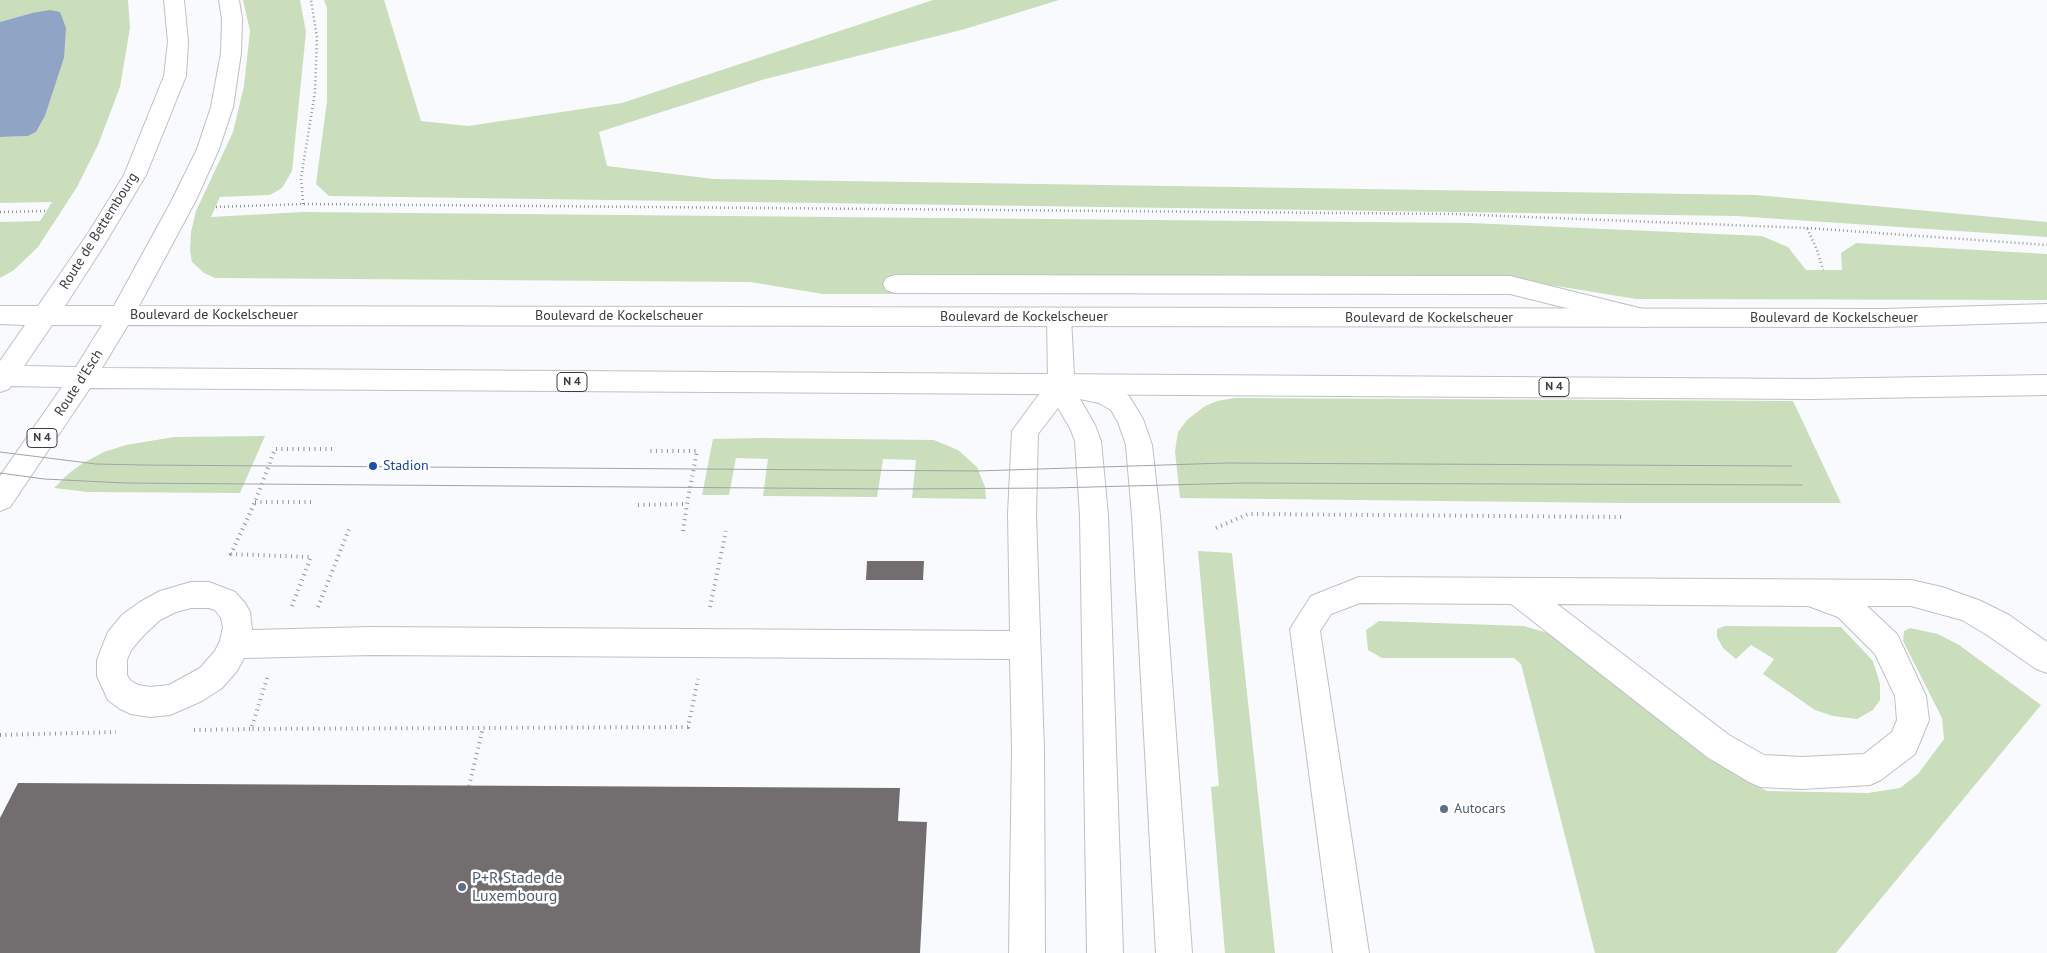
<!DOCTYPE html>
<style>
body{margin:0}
canvas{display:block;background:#f9fafd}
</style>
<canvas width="2047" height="953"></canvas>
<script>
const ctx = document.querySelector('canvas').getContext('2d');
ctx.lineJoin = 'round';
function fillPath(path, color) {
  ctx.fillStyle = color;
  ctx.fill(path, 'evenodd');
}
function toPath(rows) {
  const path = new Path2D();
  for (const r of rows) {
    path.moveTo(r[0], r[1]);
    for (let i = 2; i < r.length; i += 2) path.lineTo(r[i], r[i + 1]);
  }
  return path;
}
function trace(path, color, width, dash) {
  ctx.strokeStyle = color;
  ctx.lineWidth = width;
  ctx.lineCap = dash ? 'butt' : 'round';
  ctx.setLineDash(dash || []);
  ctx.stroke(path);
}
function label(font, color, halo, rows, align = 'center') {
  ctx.font = font + ' "PT Sans",sans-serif';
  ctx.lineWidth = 5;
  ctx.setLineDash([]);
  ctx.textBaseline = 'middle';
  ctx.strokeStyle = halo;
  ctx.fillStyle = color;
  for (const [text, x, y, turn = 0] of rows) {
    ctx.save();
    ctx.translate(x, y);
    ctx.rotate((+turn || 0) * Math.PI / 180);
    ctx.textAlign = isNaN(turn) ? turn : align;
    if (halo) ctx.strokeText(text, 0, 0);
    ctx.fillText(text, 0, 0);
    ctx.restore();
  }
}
const green = toPath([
 [0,0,128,0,130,28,120,87,98,145,77,187,38,247,14,270,0,278,0,222,40,221,52,202,0,203,0,137,28,136,36,132,45,116,64,58,32,13,0,22],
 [243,0,300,0,306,32,292,171,282,188,270,195,220,197,211,217,303,212,1471,223,1762,236,1788,247,1806,270,1842,270,1841,253,1856,243,2047,254,2047,300,1636,299,1532,282,894,292,893,294,823,294,750,282,215,278,204,273,192,262,190,251,191,232,196,211,233,132,244,86,250,31],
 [324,0,384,0,421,121,468,126,622,103,933,0,1059,0,965,29,765,79,599,132,607,166,714,179,1756,195,2047,222,2047,237,1736,216,329,196,316,184,327,101,327,8],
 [1235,398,1793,401,1841,503,1620,503,1180,498,1175,451,1178,432,1187,420,1205,406,1217,401],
 [265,436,240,493,88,492,54,488,68,474,83,463,104,452,126,445,174,437],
 [761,438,934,440,958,450,977,467,985,487,986,499,912,498,916,460,883,459,877,497,763,496,768,459,736,458,729,495,702,495,713,439],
 [1198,551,1232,553,1275,953,1225,953,1211,787,1219,786],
 [1379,621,1524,626,1548,633,1733,772,1767,791,1868,793,1900,788,1918,774,1944,739,1942,718,1903,641,1904,631,1910,628,1938,634,1959,645,2041,705,1836,953,1595,953,1521,664,1514,658,1382,658,1368,650,1366,630],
 [1725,626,1841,627,1873,661,1880,684,1880,700,1873,710,1857,719,1833,716,1815,710,1763,674,1774,659,1751,645,1736,659,1723,648,1717,637,1717,629]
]);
const water = toPath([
 [50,10,60,12,66,28,64,58,45,116,36,132,28,136,0,137,0,22,32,13]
]);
const building = toPath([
 [867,561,924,561,923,580,866,580],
 [18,783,900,788,898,821,927,822,920,953,0,953,0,818]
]);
const pathFar1 = toPath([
 [303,204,301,178,315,92,317,38,311,0],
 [216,207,303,204,1453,214,1807,228,1817,250,1823,270],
 [0,212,46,211],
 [1807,228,2047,245]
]);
const path = toPath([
 [255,502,312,502],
 [638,505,687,504,697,451,650,451],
 [1216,528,1248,514,1625,517],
 [683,531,687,504],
 [292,606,311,557,231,554,255,502,275,449,334,449],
 [318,607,349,529],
 [710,607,726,531],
 [267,678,251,729,688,727,698,679],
 [194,730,251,729],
 [0,735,116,732],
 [469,786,483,728]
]);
const minor = toPath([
 [895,275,1510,276,1643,309,1652,311,1655,318,1652,325,1643,327,1510,294,895,293,886,290,883,284,886,278,895,275],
 [1059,308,1068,310,1071,317,1074,376,1115,387,1129,396,1143,419,1152,445,1160,516,1192,953,1156,953,1132,516,1126,445,1118,422,1111,410,1099,403,1080,399,1095,425,1101,441,1108,515,1123,953,1087,953,1080,515,1075,441,1070,428,1058,408,1038,434,1036,514,1044,750,1045,953,1009,953,1012,750,1010,659,371,655,244,658,237,671,222,688,202,701,170,715,150,717,131,714,120,709,108,700,97,676,97,660,104,642,108,632,122,615,140,602,160,591,191,582,209,582,235,592,245,603,250,612,252,630,371,627,1010,631,1008,514,1012,431,1048,382,1047,317,1050,310,1059,308],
 [191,608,209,608,215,610,221,618,223,627,220,641,215,651,200,668,169,685,150,687,138,685,130,680,127,675,127,660,131,650,144,635,160,620,176,612,191,608],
 [1359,577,1911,580,1942,587,1981,601,2009,615,2047,642,2047,673,2036,669,1987,635,1962,620,1911,606,1867,606,1897,634,1926,696,1929,720,1915,754,1881,780,1870,785,1802,789,1760,787,1749,782,1707,757,1511,604,1360,603,1331,614,1320,631,1369,953,1333,953,1290,629,1311,596,1359,577],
 [1557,604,1808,606,1838,617,1875,654,1895,696,1897,720,1892,732,1864,754,1802,757,1764,755,1729,735,1557,604]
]);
const major = toPath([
 [164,0,184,0,188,42,186,76,146,175,103,247,65,306,114,306,172,200,197,149,211,107,221,53,222,19,219,0,239,0,242,19,241,53,233,107,219,149,196,200,139,306,1884,309,2047,304,2047,322,1884,327,128,325,102,368,1811,379,2047,375,2047,395,1811,399,90,388,10,507,0,511,0,476,62,387,11,386,9,389,0,392,0,361,25,325,0,324,0,306,38,306,87,235,124,175,164,76,168,42,164,0],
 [52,325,102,325,76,367,24,366,52,325]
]);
const tram = toPath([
 [0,452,96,464,142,465,977,471,1226,463,1792,466],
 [0,473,44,479,125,483,893,489,1053,488,1243,483,1802,485]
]);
const markers = [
 [373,466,5,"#1a4fb4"],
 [1444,809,5,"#5c6f8a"],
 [462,887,5,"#5c6f8a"]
];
const shields = [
 [572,382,30],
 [1554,387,30],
 [42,438,30]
];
const shieldNames = [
 ["N 4",572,382],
 ["N 4",1554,387],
 ["N 4",42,438]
];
const streetNames = [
 ["Route de Bettembourg",99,231,-58],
 ["Boulevard de Kockelscheuer",214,315],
 ["Boulevard de Kockelscheuer",619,316],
 ["Boulevard de Kockelscheuer",1024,317],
 ["Boulevard de Kockelscheuer",1429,318],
 ["Boulevard de Kockelscheuer",1834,318],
 ["Route d'Esch",79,383,-57]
];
const transitNames = [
 ["Stadion",383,466]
];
const serviceNames = [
 ["Autocars",1454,809]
];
const nearServicenames = [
 ["P+R Stade de",472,878],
 ["Luxembourg",472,896]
];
fillPath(green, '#cbdebc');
fillPath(water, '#90a4c6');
fillPath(building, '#726e6f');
trace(minor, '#bec0c3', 2);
trace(major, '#bec0c3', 2);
trace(pathFar1, '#949597', 2.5, [1, 3]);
trace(path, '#949597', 4, [1, 4.5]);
fillPath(minor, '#fff');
fillPath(major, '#fff');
trace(tram, '#a2a3a5', 1);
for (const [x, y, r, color] of markers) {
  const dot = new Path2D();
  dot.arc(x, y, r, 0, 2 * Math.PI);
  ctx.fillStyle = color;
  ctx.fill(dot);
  trace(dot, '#fff', 2);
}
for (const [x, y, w] of shields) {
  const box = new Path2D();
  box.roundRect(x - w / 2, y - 9.5, w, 19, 4);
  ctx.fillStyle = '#fff';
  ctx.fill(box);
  trace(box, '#3b3c3d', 1);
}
label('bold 12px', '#3b3c3d', null, shieldNames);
label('14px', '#3b3c3d', '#fff', streetNames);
label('14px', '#164399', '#fff', transitNames, 'left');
label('14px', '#4e5e75', '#fff', serviceNames, 'left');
label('16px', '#4e5e75', '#fff', nearServicenames, 'left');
</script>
